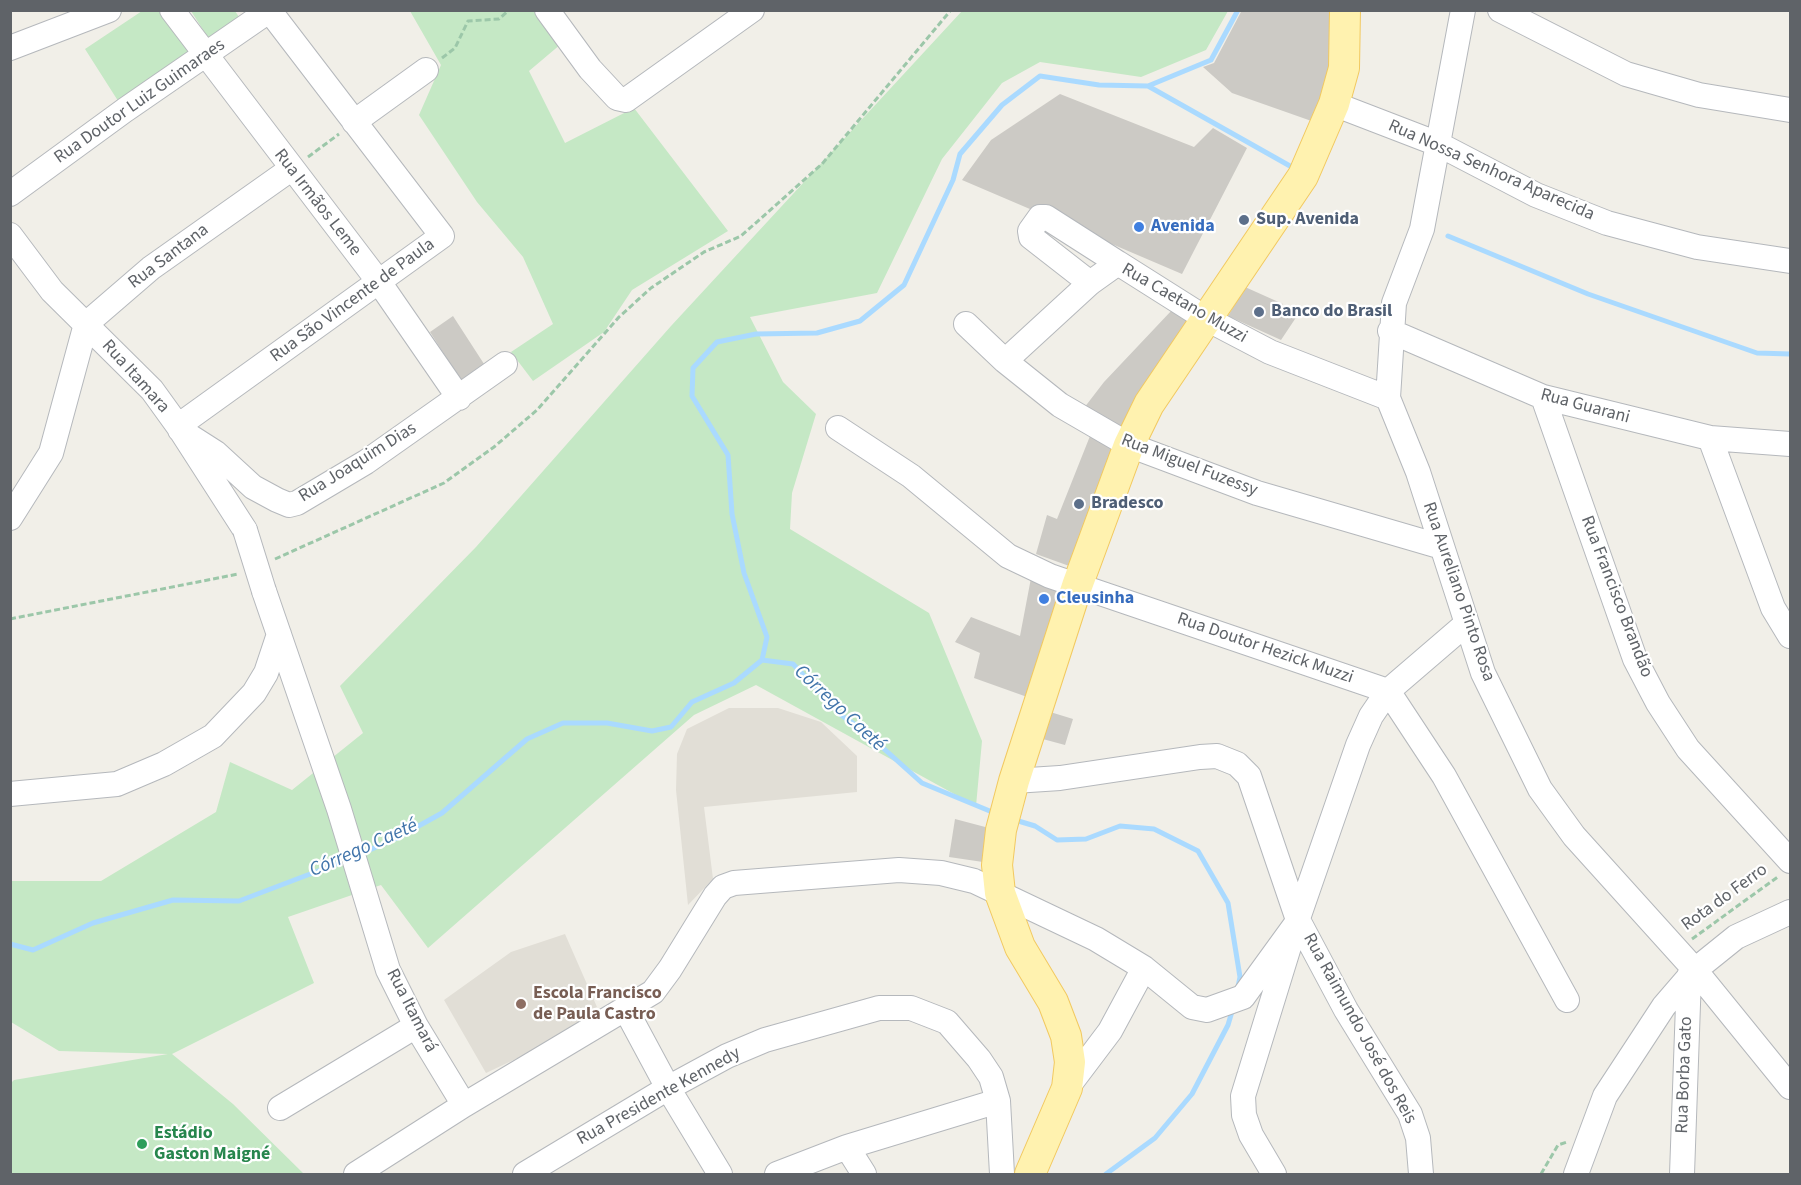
<!DOCTYPE html>
<meta charset="utf-8">
<style>
body{margin:0}
#map{position:relative;width:1801px;height:1185px;overflow:hidden;background:#f1efe8;font-family:"Source Sans 3",sans-serif}
canvas{display:block}
.frame{position:absolute;inset:0;border:12px solid #5f6368;pointer-events:none}
</style>
<div id="map">
<canvas width="1801" height="1185"></canvas>
<div class="frame"></div>
</div>
<script>
const ctx = document.querySelector('canvas').getContext('2d');
ctx.lineJoin = 'round';
function fillPath(path, color) {
  ctx.fillStyle = color;
  ctx.fill(path, 'evenodd');
}
function toPath(rows) {
  const path = new Path2D();
  for (const r of rows) {
    path.moveTo(r[0], r[1]);
    for (let i = 2; i < r.length; i += 2) path.lineTo(r[i], r[i + 1]);
  }
  return path;
}
function trace(path, color, width, dash) {
  ctx.strokeStyle = color;
  ctx.lineWidth = width;
  ctx.lineCap = dash ? 'butt' : 'round';
  ctx.setLineDash(dash || []);
  ctx.stroke(path);
}
function label(font, color, halo, rows, align = 'center') {
  ctx.font = font + ' "Source Sans 3",sans-serif';
  ctx.lineWidth = 4.5;
  ctx.setLineDash([]);
  ctx.textBaseline = 'middle';
  ctx.strokeStyle = halo;
  ctx.fillStyle = color;
  for (const [text, x, y, turn = 0] of rows) {
    ctx.save();
    ctx.translate(x, y);
    ctx.rotate((+turn || 0) * Math.PI / 180);
    ctx.textAlign = isNaN(turn) ? turn : align;
    if (halo) ctx.strokeText(text, 0, 0);
    ctx.fillText(text, 0, 0);
    ctx.restore();
  }
}
const education = toPath([
 [729,708,778,708,821,722,857,756,857,792,704,807,713,879,688,905,676,790,677,754,687,729],
 [565,934,597,1007,560,1038,486,1073,444,1000,511,952]
]);
const green = toPath([
 [163,10,191,54,120,104,85,49,142,11],
 [191,11,235,11,245,26,212,44],
 [410,11,534,11,561,44,529,71,565,143,634,108,728,231,632,290,604,332,533,381,511,352,553,324,523,257,477,202,419,115,441,65],
 [962,11,1228,11,1206,50,1141,77,1040,62,1002,83,942,159,877,293,750,317,783,382,816,414,792,493,790,529,929,613,982,741,976,806,756,685,694,715,428,948,381,885,288,917,314,983,172,1054,233,1104,304,1174,11,1174,10,1084,14,1080,168,1054,59,1051,11,1022,11,881,101,881,216,812,230,762,292,790,363,733,340,686,476,547,671,326]
]);
const stream = toPath([
 [1148,86,1290,166],
 [1448,236,1588,294,1757,353,1790,354],
 [762,660,767,637,744,573,732,514,728,455,692,396,693,368,717,342,756,334,817,333,860,321,904,285,953,180,960,154,1002,105,1040,76,1099,85,1148,86,1211,60,1238,10],
 [1015,820,1035,826,1057,840,1086,839,1120,826,1154,829,1198,851,1228,903,1240,977,1238,987],
 [358,855,397,838,442,813,527,739,563,723,607,723,652,731,671,727,692,702,734,683,762,660,793,664,841,715,863,730,922,783,997,814],
 [10,944,33,950,93,923,173,900,239,901,347,860],
 [1106,1174,1155,1138,1192,1094,1228,1025,1233,1008]
]);
const building = toPath([
 [1242,10,1337,10,1339,57,1320,124,1232,93,1203,67,1214,63],
 [1060,94,1194,147,1213,128,1247,148,1182,274,962,180,991,140],
 [1245,287,1283,304,1280,309,1297,316,1281,340,1228,316],
 [1172,310,1197,327,1123,430,1084,408,1104,382],
 [453,316,486,367,463,384,430,332],
 [1092,431,1118,446,1072,567,1036,554,1047,515,1057,519],
 [1031,578,1064,588,1030,698,974,678,980,653,955,642,971,617,1020,636],
 [1047,711,1073,719,1065,745,1039,738],
 [955,819,989,828,983,862,949,857]
]);
const path = toPath([
 [442,58,455,48,468,21,499,19,509,10],
 [308,157,339,134],
 [275,559,444,483,494,447,537,410,619,317,651,288,704,252,741,236,822,164,951,10],
 [10,619,238,574],
 [1692,939,1779,876],
 [1541,1174,1558,1145,1567,1142]
]);
const minor = toPath([
 [172,10,379,282,459,398],
 [547,10,590,69,617,98,626,100,752,10],
 [1463,10,1422,229,1394,303,1388,398,1418,472,1483,673,1540,789,1574,836,1695,970,1790,1087],
 [1500,10,1626,74,1699,95,1790,110],
 [10,48,109,10],
 [1334,104,1438,144,1536,195,1607,223,1697,247,1790,261],
 [354,122,426,70],
 [10,194,125,110,270,10],
 [10,235,52,291,152,390,178,426,245,530],
 [1090,283,1031,237,1030,231,1040,217,1046,217,1118,263],
 [966,324,1005,361,1060,405,1129,445,1257,493,1442,547],
 [1390,331,1543,397,1710,438,1790,444],
 [1005,361,1090,283,1118,263,1205,318,1270,352,1388,398],
 [1543,397,1635,659,1658,703,1688,749,1790,861],
 [178,426,442,236,269,10],
 [838,428,911,476,1008,556,1050,576,1388,691,1444,776,1567,1000],
 [180,430,216,453,253,487,277,500,289,505,297,503,366,462,505,364],
 [1710,438,1773,608,1790,636],
 [10,518,51,453,86,324,151,268,291,169],
 [264,591,339,809,388,970,416,1026,464,1105],
 [1014,781,1060,778,1200,757,1217,756,1237,764,1249,776,1298,920,1346,1010,1410,1114,1418,1138,1421,1174],
 [10,794,117,784,164,764,213,736,254,693,266,673,279,634],
 [625,1008,668,1088,720,1174],
 [1067,1088,1110,1031,1144,968],
 [280,1108,416,1026],
 [847,1147,864,1174],
 [356,1174,464,1105,653,992,670,969,715,896,723,887,734,883,899,870,941,873,974,881,1096,939,1144,968,1192,1007,1207,1010,1243,997,1296,924],
 [525,1174,668,1088,727,1056,765,1040,879,1008,911,1008,947,1022,979,1059,991,1077,998,1101,1002,1174],
 [777,1174,847,1147,998,1101],
 [1274,1174,1251,1135,1244,1115,1243,1096,1296,924,1358,745,1371,716,1388,691,1466,624],
 [1576,1174,1605,1096,1664,1006,1695,970,1736,937,1790,912],
 [1682,1174,1689,976]
]);
const major = toPath([
 [1030,1174,1067,1088,1070,1062,1066,1036,1053,1002,1020,947,1000,893,997,865,1001,830,1014,781,1077,586,1129,445,1149,404,1303,176,1334,104,1344,68,1345,10]
]);
const minorBridge = toPath([
 [245,530,264,591]
]);
const markers = [
 [1244,220,6,"#5c6f8a"],
 [1139,227,6,"#3f7fe0"],
 [1259,312,6,"#5c6f8a"],
 [1079,504,6,"#5c6f8a"],
 [1044,599,6,"#3f7fe0"],
 [521,1004,6,"#8d6e63"],
 [142,1144,6,"#2e9e5b"]
];
const streetNames = [
 ["Rua Doutor Luiz Guimaraes",140,102,-35],
 ["Rua Nossa Senhora Aparecida",1491,171,24],
 ["Rua Irmãos Leme",317,203,52],
 ["Rua Santana",169,257,-37],
 ["Rua São Vincente de Paula",353,301,-36],
 ["Rua Caetano Muzzi",1184,304,30],
 ["Rua Itamara",135,377,48],
 ["Rua Guarani",1585,407,15],
 ["Rua Joaquim Dias",358,463,-32],
 ["Rua Miguel Fuzessy",1189,466,21],
 ["Rua Aureliano Pinto Rosa",1458,592,71],
 ["Rua Francisco Brandão",1616,597,69],
 ["Rua Doutor Hezick Muzzi",1265,649,19],
 ["Rota do Ferro",1725,898,-36],
 ["Rua Itamará",411,1011,63],
 ["Rua Raimundo José dos Reis",1359,1029,61],
 ["Rua Borba Gato",1685,1075,-88],
 ["Rua Presidente Kennedy",659,1097,-29]
];
const serviceNames = [
 ["Sup. Avenida",1256,220],
 ["Banco do Brasil",1271,312],
 ["Bradesco",1091,504]
];
const shopNames = [
 ["Avenida",1151,227],
 ["Cleusinha",1056,599]
];
const educationNames = [
 ["Escola Francisco",533,994],
 ["de Paula Castro",533,1015]
];
const leisureNames = [
 ["Estádio",154,1134],
 ["Gaston Maigné",154,1155]
];
const waterNames = [
 ["Córrego Caeté",839,709,43],
 ["Córrego Caeté",364,849,-24]
];
fillPath(education, '#e1ded6');
fillPath(green, '#c5e8c5');
trace(stream, '#aadaff', 5);
fillPath(building, '#cccac5');
trace(minor, '#b5b8bc', 26);
trace(major, '#f2c960', 32);
trace(path, '#9cc7a9', 3, [6, 3]);
trace(minor, '#fff', 24);
trace(major, '#fff2af', 30);
trace(minorBridge, '#b5b8bc', 26, []);
trace(minorBridge, '#fff', 24);
for (const [x, y, r, color] of markers) {
  const dot = new Path2D();
  dot.arc(x, y, r, 0, 2 * Math.PI);
  ctx.fillStyle = color;
  ctx.fill(dot);
  trace(dot, '#fff', 2);
}
label('18px', '#5f6368', '#fff', streetNames);
label('bold 18px', '#4e5e75', '#fff', serviceNames, 'left');
label('bold 18px', '#366cbe', '#fff', shopNames, 'left');
label('bold 18px', '#785e54', '#fff', educationNames, 'left');
label('bold 18px', '#27864d', '#fff', leisureNames, 'left');
label('italic 20px', '#4174aa', '#fff', waterNames);
</script>
